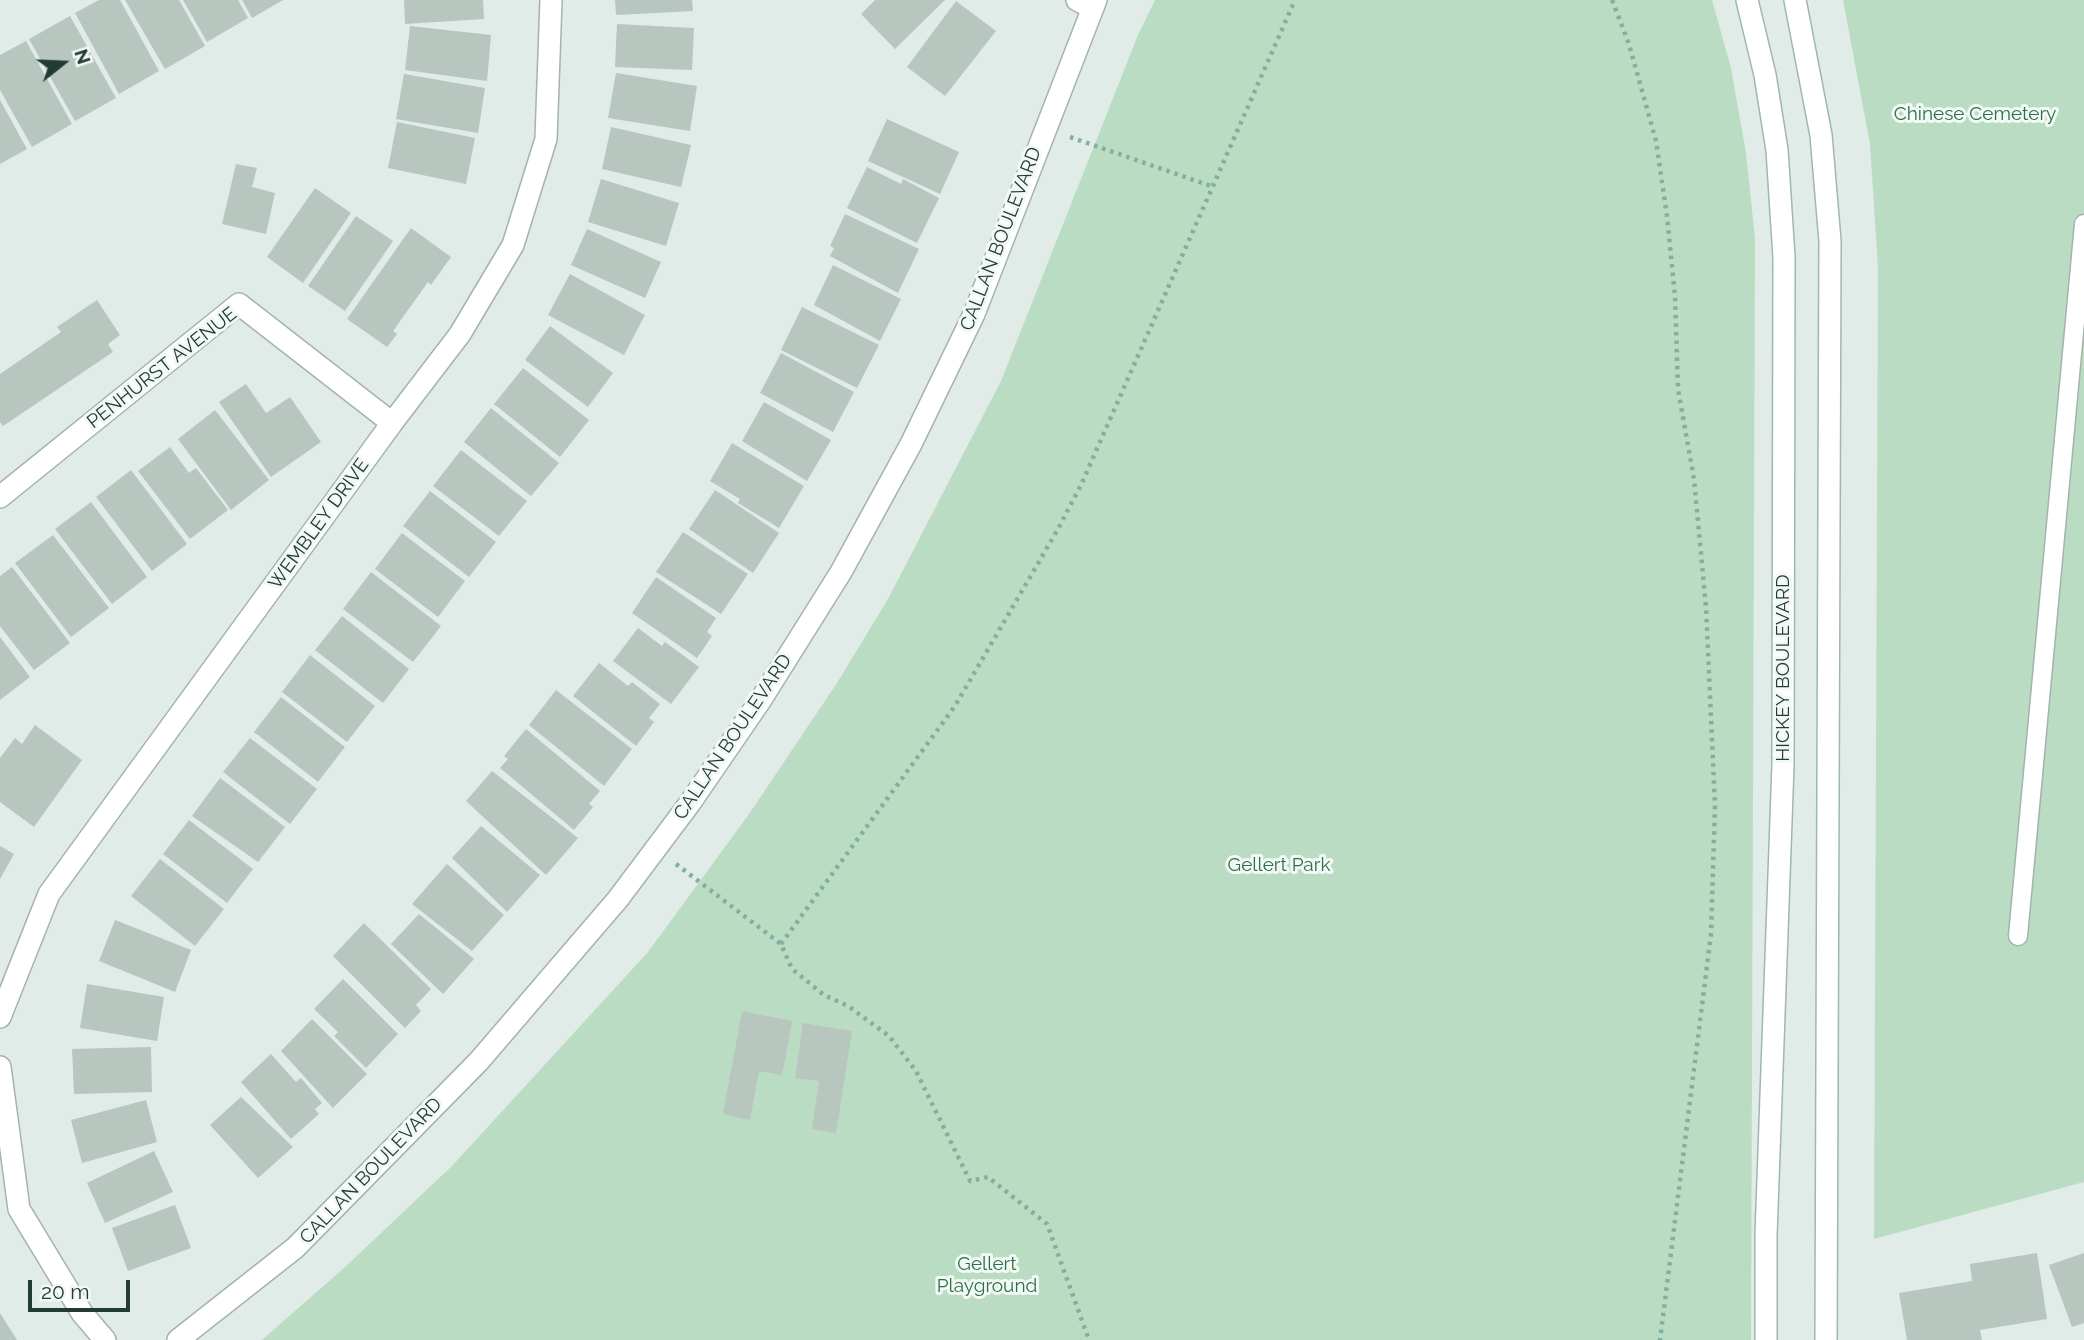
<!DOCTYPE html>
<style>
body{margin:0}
#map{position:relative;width:2084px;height:1340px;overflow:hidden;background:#e1ebe7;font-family:Raleway,sans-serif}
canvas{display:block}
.north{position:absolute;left:28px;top:28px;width:70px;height:70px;-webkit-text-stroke:5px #f2f8f5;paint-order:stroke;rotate:72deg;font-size:19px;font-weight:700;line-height:28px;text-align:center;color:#223c34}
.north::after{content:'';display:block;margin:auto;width:24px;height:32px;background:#223c34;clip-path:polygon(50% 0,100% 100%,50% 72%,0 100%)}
.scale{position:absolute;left:28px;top:1280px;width:102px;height:32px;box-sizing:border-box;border:4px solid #223c34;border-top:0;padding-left:9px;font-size:21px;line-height:24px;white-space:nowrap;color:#223c34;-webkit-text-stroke:5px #f2f8f5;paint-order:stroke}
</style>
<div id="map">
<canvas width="2084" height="1340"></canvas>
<div class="north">N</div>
<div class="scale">20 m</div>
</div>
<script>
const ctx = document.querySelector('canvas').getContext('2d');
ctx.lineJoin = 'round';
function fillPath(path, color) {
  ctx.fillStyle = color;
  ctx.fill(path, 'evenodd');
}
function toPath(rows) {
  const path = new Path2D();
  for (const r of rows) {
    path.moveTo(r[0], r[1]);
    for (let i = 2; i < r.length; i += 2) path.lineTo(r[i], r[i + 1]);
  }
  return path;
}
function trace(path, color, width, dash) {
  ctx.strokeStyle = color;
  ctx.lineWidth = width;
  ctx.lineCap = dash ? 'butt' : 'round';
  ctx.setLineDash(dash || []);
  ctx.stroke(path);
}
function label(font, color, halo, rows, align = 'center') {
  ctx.font = font + ' Raleway,sans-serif';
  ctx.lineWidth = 6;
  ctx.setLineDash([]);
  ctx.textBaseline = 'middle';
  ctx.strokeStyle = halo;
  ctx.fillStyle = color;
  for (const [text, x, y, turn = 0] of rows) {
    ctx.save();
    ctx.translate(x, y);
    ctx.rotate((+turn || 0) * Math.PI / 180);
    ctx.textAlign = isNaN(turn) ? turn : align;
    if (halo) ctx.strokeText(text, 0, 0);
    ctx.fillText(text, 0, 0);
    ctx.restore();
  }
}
const green = toPath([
 [1155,0,1712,0,1731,68,1746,153,1755,239,1751,1340,262,1340,344,1268,452,1166,648,952,747,817,837,683,888,599,1001,381,1138,35],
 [1843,0,2084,0,2084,1182,1874,1239,1878,267,1870,144]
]);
const building = toPath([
 [99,0,120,0,159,71,119,94,75,13],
 [125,0,179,0,205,46,165,69],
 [183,0,238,0,248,18,207,42],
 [242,0,283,0,252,18],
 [404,0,483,0,484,19,405,24],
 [615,0,692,0,693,11,616,15],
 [875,0,945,0,895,49,861,14],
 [956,1,996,31,945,96,907,67],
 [70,16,116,98,75,121,29,39],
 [617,24,694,28,692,70,615,67],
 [410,26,491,35,487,81,405,70],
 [26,41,72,124,32,147,0,90,0,55],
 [616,73,697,86,690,131,608,118],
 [404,74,485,88,478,133,396,119],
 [0,100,27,149,0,164],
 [887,119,959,152,940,194,868,161],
 [397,122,475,138,466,184,388,168],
 [611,127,691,145,681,187,602,169],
 [236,164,257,168,252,187,275,193,266,234,222,224],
 [867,167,901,184,903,179,939,198,917,243,847,208],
 [601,179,679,203,666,246,588,222],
 [315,188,351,213,303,283,267,257],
 [845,214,919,249,898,293,830,256,834,248,830,246],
 [356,216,393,241,345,311,308,286],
 [411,228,451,257,431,285,428,282,393,331,397,334,387,347,347,319],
 [587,229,661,262,645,298,571,265],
 [833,265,901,299,880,341,814,305],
 [570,274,645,315,624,355,548,315],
 [97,300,120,335,108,344,113,352,3,426,0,422,0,374,61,332,57,327],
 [802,307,879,345,857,388,781,350],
 [550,326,613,373,588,407,525,360],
 [781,353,854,392,833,432,760,393],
 [523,368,589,420,560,457,494,404],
 [246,384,266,413,290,397,321,442,271,477,219,402],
 [764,402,831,440,807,481,742,441],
 [491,408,559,463,531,496,464,442],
 [215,410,269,480,231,510,178,439],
 [732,443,804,486,779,528,738,503,740,499,710,481],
 [170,447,189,473,196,468,228,510,190,539,138,471],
 [461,450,527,501,499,536,433,486],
 [131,470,187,544,152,571,96,497],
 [715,490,779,533,753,573,689,529],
 [430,491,496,542,469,577,403,526],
 [91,502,147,577,112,604,55,529],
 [683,532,748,574,721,614,656,572],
 [402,533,465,581,438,617,375,569],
 [53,535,109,608,71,637,15,563],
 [12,567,70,643,34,670,0,626,0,576],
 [371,572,441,626,413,662,343,609],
 [656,577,716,618,707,632,712,636,697,658,632,613],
 [342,616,409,669,383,703,315,650],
 [638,628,662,646,665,642,699,667,671,704,613,661],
 [0,637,30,677,0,700],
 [310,655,375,706,347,742,282,692],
 [599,663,628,686,632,682,660,704,649,718,654,722,636,746,573,696],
 [556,690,632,749,604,786,529,725],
 [281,697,345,747,318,782,254,732],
 [35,725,82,760,34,827,0,802,0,758,15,738,22,744],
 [526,729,600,791,589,804,593,807,574,830,500,768,508,759,504,756],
 [250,738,317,789,290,824,223,772],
 [492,771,578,838,546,875,466,801],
 [220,778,285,827,258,862,192,816],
 [189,820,253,869,227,903,163,854],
 [481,826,540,875,507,912,452,858],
 [0,846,14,854,0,879],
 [160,859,224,909,195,946,131,896],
 [447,864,504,915,472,951,412,904],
 [419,914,474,959,443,994,391,944],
 [115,920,191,950,175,992,99,961],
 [364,923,431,989,416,1005,421,1011,405,1028,333,956],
 [343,979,398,1034,366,1068,334,1036,338,1032,314,1009],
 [87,984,164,997,157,1041,80,1028],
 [742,1011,792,1021,782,1075,759,1071,750,1120,723,1114],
 [312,1019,367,1074,333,1108,281,1051],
 [803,1023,852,1031,836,1133,812,1129,819,1081,795,1078],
 [151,1047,152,1092,74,1094,72,1049],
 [271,1054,296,1082,301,1078,322,1103,315,1109,319,1114,291,1139,241,1082],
 [241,1097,293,1147,258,1178,210,1125],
 [146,1100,157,1142,82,1163,71,1120],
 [154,1151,173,1192,105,1223,87,1183],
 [175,1205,191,1248,128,1271,112,1228],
 [2037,1253,2047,1319,1980,1330,1982,1340,1907,1340,1899,1293,1972,1281,1970,1264],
 [2084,1253,2084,1323,2072,1327,2049,1265],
 [0,1313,17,1340,0,1340]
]);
const path = toPath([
 [1612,0,1629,44,1656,141,1667,216,1675,296,1678,389,1694,479,1706,607,1715,806,1711,934,1660,1340],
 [1070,137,1211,186],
 [676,864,781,944,792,969,824,995,848,1006,889,1036,916,1071,970,1181,988,1177,1047,1224,1089,1340],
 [781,944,955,706,1058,529,1081,485,1295,0]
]);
const service = toPath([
 [2018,936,2084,224]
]);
const minor = toPath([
 [1077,0,1092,8],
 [0,497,239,304,392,423],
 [0,1017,49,894,392,423,460,334,513,245,546,139,551,0],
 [0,1067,19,1209,82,1313,105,1340]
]);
const tertiary = toPath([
 [178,1340,295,1248,479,1061,618,899,690,803,762,698,841,572,911,444,974,314,1096,0]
]);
const secondary = toPath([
 [1747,0,1765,75,1777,150,1784,257,1783,765,1766,1235,1766,1340],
 [1795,0,1821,135,1830,241,1826,1340]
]);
const parkNames = [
 ["Chinese Cemetery",1975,114],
 ["Gellert Park",1279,865],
 ["Gellert",987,1264],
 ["Playground",987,1286]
];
const streetNames = [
 ["CALLAN BOULEVARD",1001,239,-69],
 ["PENHURST AVENUE",162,368,-38],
 ["WEMBLEY DRIVE",319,524,-54],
 ["HICKEY BOULEVARD",1783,668,-90],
 ["CALLAN BOULEVARD",733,737,-56],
 ["CALLAN BOULEVARD",371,1171,-46]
];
fillPath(green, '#badcc3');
fillPath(building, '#b7c6bf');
trace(service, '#a4b3ae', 21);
trace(minor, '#a4b3ae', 24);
trace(tertiary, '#a4b3ae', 24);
trace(secondary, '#a0b7ae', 24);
trace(path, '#82afa0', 4.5, [3.5, 5]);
trace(service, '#fff', 18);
trace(minor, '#fff', 21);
trace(tertiary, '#fff', 21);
trace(secondary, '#fff', 21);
label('19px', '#2d7246', '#f2f8f5', parkNames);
label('19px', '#223c34', '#f2f8f5', streetNames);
</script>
